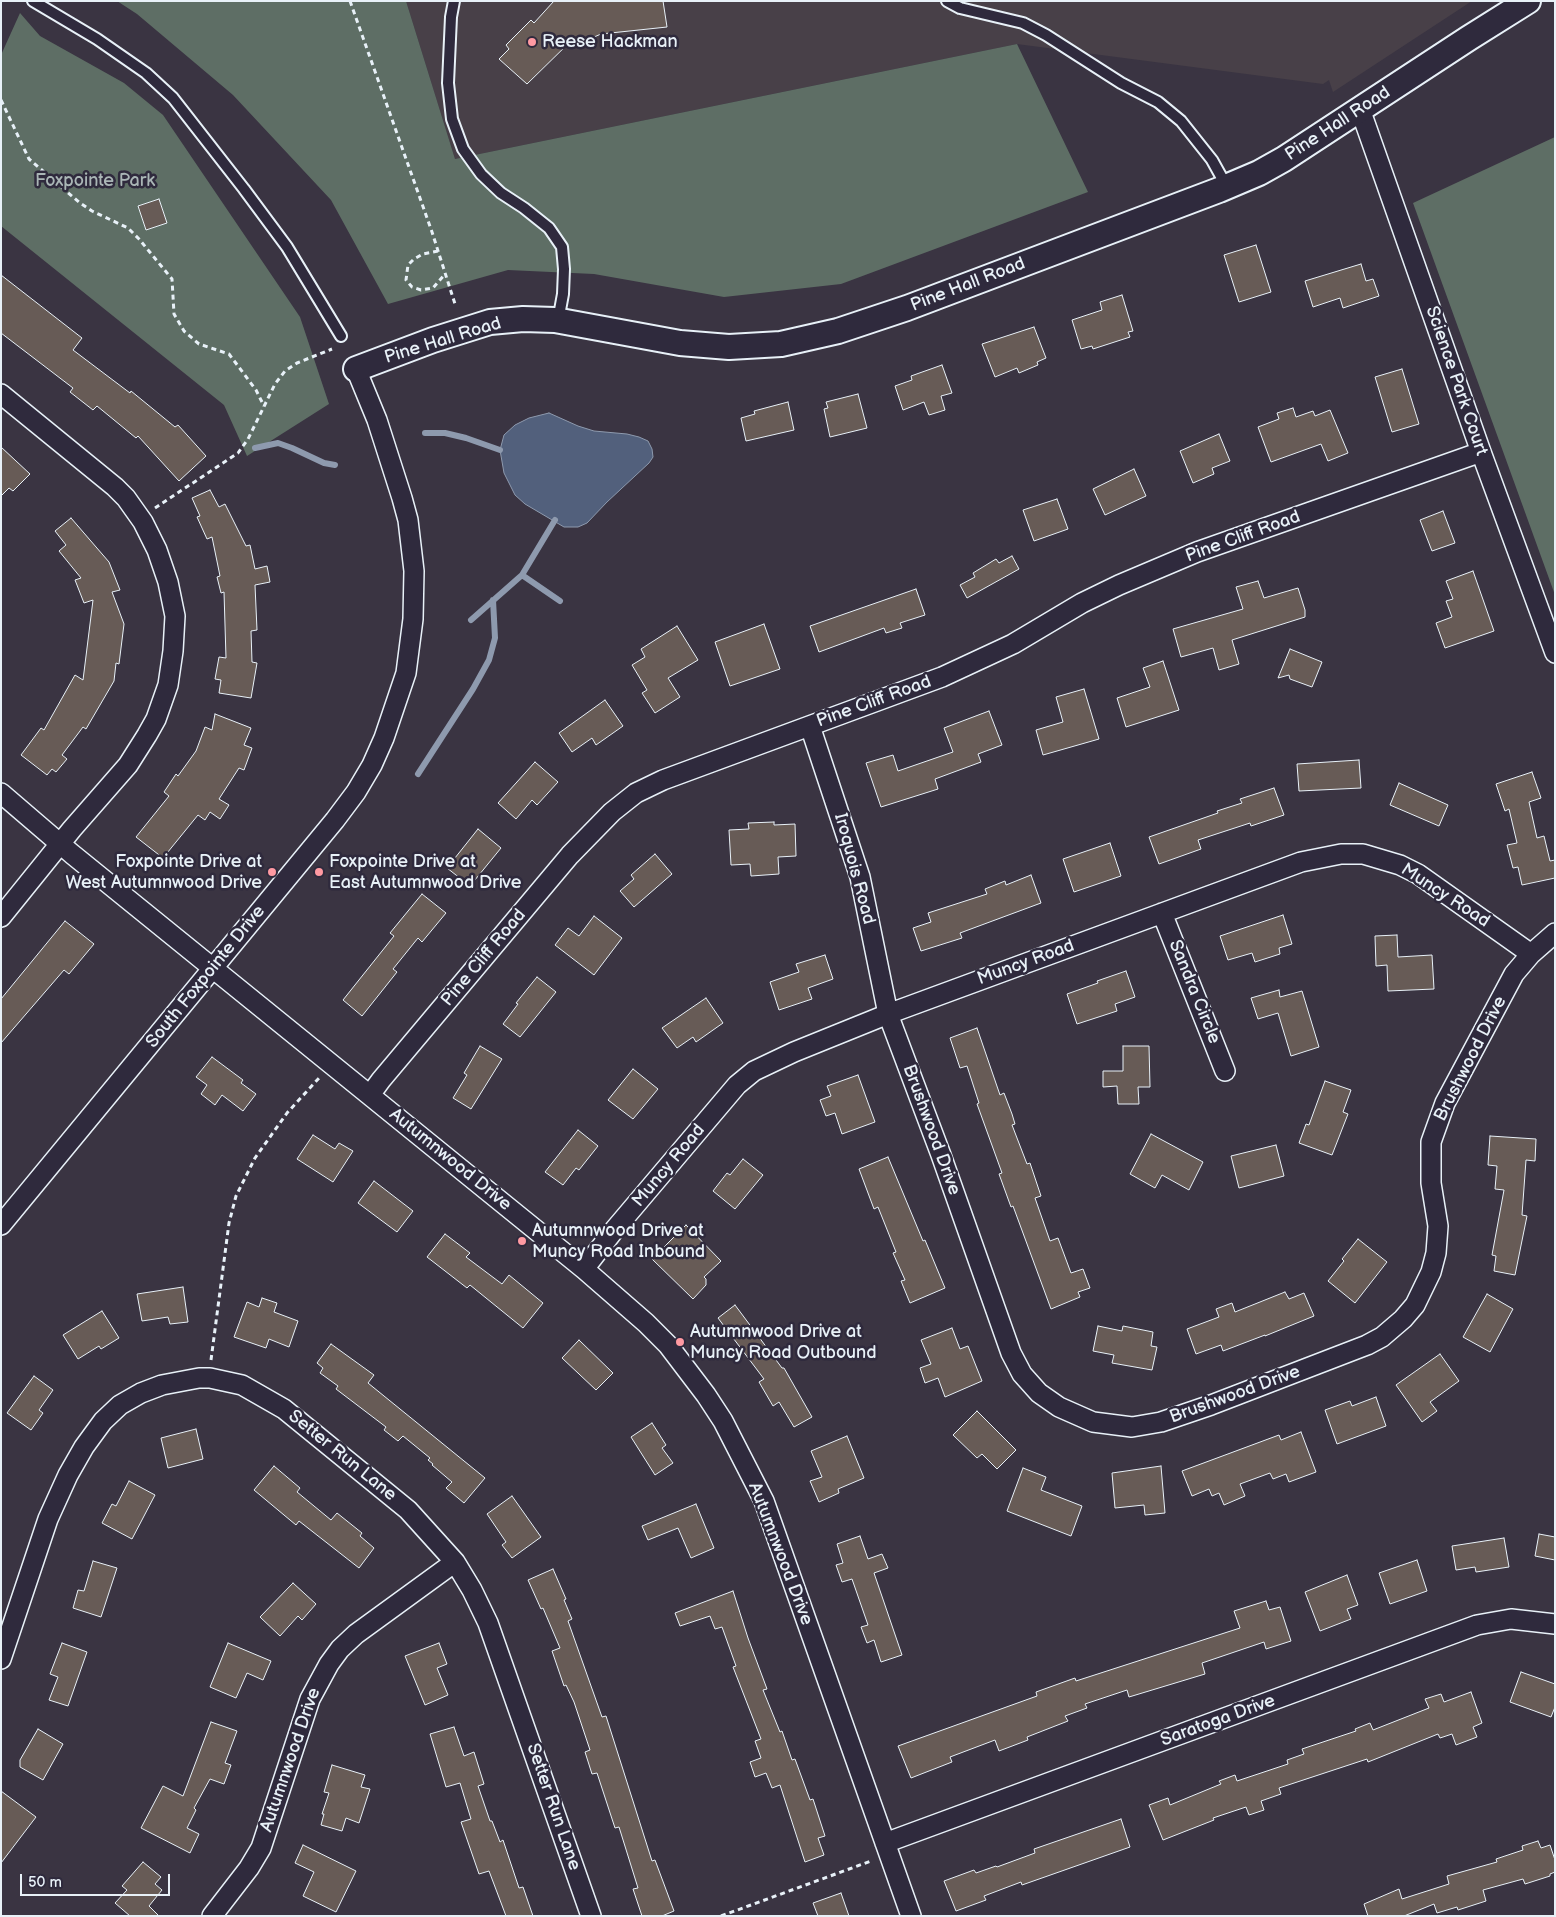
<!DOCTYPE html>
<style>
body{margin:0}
#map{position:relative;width:1556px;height:1917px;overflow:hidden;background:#3a3442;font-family:"Balsamiq Sans",sans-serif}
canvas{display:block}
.frame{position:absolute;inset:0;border:2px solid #e8f1f8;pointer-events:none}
.scale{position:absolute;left:20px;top:1874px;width:150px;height:22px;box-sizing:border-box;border:2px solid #e8f1f8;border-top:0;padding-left:6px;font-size:15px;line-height:18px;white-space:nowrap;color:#e8f1f8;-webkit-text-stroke:4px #2f2a3d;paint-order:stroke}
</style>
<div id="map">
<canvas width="1556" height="1917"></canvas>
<div class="frame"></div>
<div class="scale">50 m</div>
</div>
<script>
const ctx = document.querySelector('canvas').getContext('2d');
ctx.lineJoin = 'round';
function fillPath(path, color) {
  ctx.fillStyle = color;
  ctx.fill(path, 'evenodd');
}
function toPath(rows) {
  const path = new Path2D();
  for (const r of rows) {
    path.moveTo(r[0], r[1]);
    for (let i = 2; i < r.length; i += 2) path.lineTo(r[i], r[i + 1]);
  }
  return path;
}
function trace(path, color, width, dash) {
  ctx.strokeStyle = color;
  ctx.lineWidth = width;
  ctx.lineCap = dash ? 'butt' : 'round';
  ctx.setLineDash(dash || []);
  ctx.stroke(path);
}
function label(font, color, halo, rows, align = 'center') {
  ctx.font = font + ' "Balsamiq Sans",sans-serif';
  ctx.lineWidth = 5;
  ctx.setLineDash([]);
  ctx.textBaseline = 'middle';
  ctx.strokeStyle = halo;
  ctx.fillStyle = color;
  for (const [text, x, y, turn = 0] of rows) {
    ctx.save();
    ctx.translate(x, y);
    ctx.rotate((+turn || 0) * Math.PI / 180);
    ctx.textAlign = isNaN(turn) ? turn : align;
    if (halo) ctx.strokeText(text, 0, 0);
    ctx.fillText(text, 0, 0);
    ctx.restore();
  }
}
const built = toPath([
 [406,1,1472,1,1333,92,1329,80,1323,84,1017,44,455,159]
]);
const green = toPath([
 [117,1,406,1,455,159,1017,44,1088,192,841,284,724,297,594,274,508,270,388,304,331,200,233,95,137,14],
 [20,13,40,36,124,83,163,115,300,317,329,404,247,456,224,405,1,226,1,55],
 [1555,137,1555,595,1413,203]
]);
const water = toPath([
 [549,413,578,426,594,431,627,434,639,437,648,441,652,449,653,457,649,463,607,502,587,523,578,527,564,527,525,504,515,495,504,473,500,450,504,435,515,425,529,418,549,413]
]);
const stream = toPath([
 [425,433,445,433,466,438,500,450],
 [255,448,278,443,292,448,324,463,335,465],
 [522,575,560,601],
 [471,620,522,575,555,520],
 [418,774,473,689,489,660,495,638,493,600]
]);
const building = toPath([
 [554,1,663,1,667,27,601,34,578,44,574,38,527,84,499,59,509,49,506,45,531,20,534,23,554,1],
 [159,199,167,223,146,230,138,206,159,199],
 [1256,245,1271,292,1239,302,1224,255,1256,245],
 [1361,264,1366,281,1373,279,1379,296,1343,308,1340,298,1313,307,1305,281,1361,264],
 [1,275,82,338,73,350,130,393,131,391,175,427,178,425,206,456,179,481,138,436,136,438,97,406,93,410,70,392,73,388,1,333,1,275],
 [1122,295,1133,331,1128,332,1130,337,1093,349,1092,346,1081,349,1072,320,1102,310,1100,302,1122,295],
 [1034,327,1046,358,1037,362,1038,365,1019,373,1017,368,995,377,982,344,1034,327],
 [942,365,952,393,941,396,945,410,929,415,924,402,903,410,895,386,912,380,911,376,942,365],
 [1402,369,1419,424,1392,432,1375,377,1402,369],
 [858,394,867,428,830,437,824,409,828,408,826,402,858,394],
 [788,402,794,430,746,441,741,418,755,414,754,411,788,402],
 [1293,408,1296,417,1313,411,1315,416,1330,410,1348,453,1328,461,1321,444,1271,462,1258,427,1279,419,1277,413,1293,408],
 [1219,434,1230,461,1212,468,1214,474,1193,483,1180,451,1219,434],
 [1,447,30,474,13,491,9,488,1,496,1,447],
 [1134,469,1146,496,1105,515,1093,489,1134,469],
 [210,490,219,507,225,504,246,546,250,545,255,569,267,566,270,582,255,585,257,630,251,631,252,662,257,663,251,698,219,693,221,680,215,679,219,657,226,658,224,592,221,593,217,577,220,576,212,537,207,539,197,517,200,516,192,498,210,490],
 [1057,499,1068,529,1034,541,1023,510,1057,499],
 [1443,511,1455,543,1432,551,1420,520,1443,511],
 [71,518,109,562,120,590,112,592,124,624,119,664,116,663,114,681,86,729,83,727,62,755,67,759,56,772,52,769,47,775,21,755,41,728,44,730,75,675,83,680,93,600,84,603,75,580,81,578,59,551,66,545,55,531,71,518],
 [1012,556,1019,569,967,598,960,585,975,577,973,573,996,559,999,563,1012,556],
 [1473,571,1494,631,1445,648,1436,623,1452,617,1446,601,1453,599,1446,581,1473,571],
 [1258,581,1264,598,1298,588,1305,610,1305,617,1232,640,1239,664,1219,670,1213,648,1181,657,1173,629,1243,609,1236,587,1258,581],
 [916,589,925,615,900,623,902,628,886,633,884,628,819,652,810,626,916,589],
 [764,624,780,669,730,686,715,642,764,624],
 [677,626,698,660,668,678,680,697,655,713,642,693,647,690,632,665,645,657,641,649,677,626],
 [1290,649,1322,662,1312,687,1290,679,1289,675,1278,678,1290,649],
 [1163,661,1179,710,1126,727,1117,698,1150,687,1143,668,1163,661],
 [1084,689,1099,739,1043,755,1036,730,1063,722,1056,697,1084,689],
 [605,700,623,726,596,745,592,738,572,752,559,733,605,700],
 [989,711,1002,745,978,754,981,762,935,779,938,789,881,807,866,763,893,755,898,771,953,752,944,728,989,711],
 [215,714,251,728,244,745,252,748,244,770,239,768,219,799,229,805,220,819,210,812,205,820,198,815,163,858,136,837,169,796,164,792,176,774,178,776,196,751,205,727,212,730,215,714],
 [1359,760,1361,788,1299,791,1297,764,1359,760],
 [535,762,558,782,537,805,532,800,516,819,498,803,535,762],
 [1532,772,1541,798,1529,802,1537,838,1544,836,1550,861,1555,860,1555,878,1522,885,1518,867,1513,868,1507,845,1517,843,1509,809,1505,811,1496,784,1532,772],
 [1399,783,1448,805,1439,826,1390,805,1399,783],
 [1274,788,1284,815,1251,826,1250,823,1198,840,1201,849,1159,864,1149,837,1218,813,1217,811,1242,803,1240,799,1274,788],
 [774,822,774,825,795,824,796,856,778,857,779,874,751,876,750,864,731,865,729,830,749,829,748,823,774,822],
 [478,829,501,848,470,886,447,868,478,829],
 [1110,843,1121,876,1074,892,1063,859,1110,843],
 [655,854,672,874,634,907,620,891,634,879,631,875,655,854],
 [1031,875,1041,903,960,933,962,938,921,951,913,928,931,922,928,913,987,894,985,889,1005,881,1006,885,1031,875],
 [422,894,446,913,422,942,418,938,393,969,397,972,362,1016,343,1000,394,936,390,933,422,894],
 [1283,915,1292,944,1279,948,1280,954,1255,962,1252,953,1228,960,1220,936,1283,915],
 [594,916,622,938,594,975,555,945,568,928,579,936,594,916],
 [65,921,94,944,69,974,64,970,1,1043,1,999,65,921],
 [1397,935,1398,957,1432,955,1434,989,1388,991,1387,965,1376,966,1375,936,1397,935],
 [825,955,833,979,808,988,812,999,779,1010,770,982,799,972,796,964,825,955],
 [1126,971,1135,997,1115,1004,1117,1011,1077,1024,1067,994,1098,983,1097,981,1126,971],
 [537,977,556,992,520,1037,503,1024,518,1004,516,1003,537,977],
 [1279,990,1280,997,1302,991,1319,1047,1291,1056,1278,1013,1258,1019,1251,998,1279,990],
 [706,998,723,1023,696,1042,693,1037,677,1048,662,1028,706,998],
 [977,1028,1000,1095,1004,1093,1012,1114,1015,1124,1012,1125,1027,1164,1030,1163,1041,1196,1035,1198,1050,1241,1058,1238,1071,1273,1083,1269,1090,1288,1078,1292,1080,1297,1051,1309,1013,1206,1011,1207,999,1174,1002,1173,977,1104,979,1103,967,1066,960,1068,950,1038,977,1028],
 [480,1046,502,1059,471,1109,453,1098,467,1075,464,1073,480,1046],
 [1123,1046,1149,1046,1150,1087,1138,1087,1139,1104,1118,1104,1117,1086,1103,1087,1103,1071,1123,1071,1123,1046],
 [212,1057,243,1080,241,1083,256,1094,243,1111,222,1095,215,1105,201,1094,207,1085,196,1077,212,1057],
 [633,1069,658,1089,633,1119,608,1100,633,1069],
 [858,1075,875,1122,842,1134,835,1113,826,1116,820,1100,831,1096,827,1086,858,1075],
 [1325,1081,1351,1090,1343,1112,1348,1114,1332,1155,1299,1143,1306,1124,1309,1125,1325,1081],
 [578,1130,598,1146,579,1170,576,1168,563,1185,545,1172,578,1130],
 [1151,1134,1203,1162,1189,1190,1162,1175,1155,1188,1130,1174,1151,1134],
 [313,1135,335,1149,339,1143,353,1151,333,1182,297,1159,313,1135],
 [1490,1136,1536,1139,1535,1161,1526,1160,1522,1215,1527,1216,1515,1275,1494,1271,1496,1256,1492,1255,1504,1190,1495,1189,1497,1166,1488,1165,1490,1136],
 [1276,1145,1284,1176,1239,1188,1231,1156,1276,1145],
 [888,1157,923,1241,925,1240,945,1288,910,1303,901,1281,905,1280,893,1253,896,1252,878,1207,874,1209,859,1169,888,1157],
 [743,1159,763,1175,735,1209,713,1191,727,1173,730,1175,743,1159],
 [374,1181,413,1211,397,1232,358,1203,374,1181],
 [686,1225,721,1261,704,1277,706,1279,706,1285,693,1299,652,1259,686,1225],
 [445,1234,470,1253,466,1257,502,1284,509,1275,543,1303,523,1328,470,1285,467,1288,427,1257,445,1234],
 [1358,1239,1387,1262,1355,1303,1328,1281,1344,1261,1342,1259,1358,1239],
 [183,1287,188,1322,170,1324,168,1317,142,1321,137,1294,183,1287],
 [1285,1292,1289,1299,1304,1293,1314,1316,1265,1336,1265,1335,1223,1351,1221,1345,1196,1354,1187,1329,1219,1317,1216,1309,1232,1303,1235,1312,1285,1292],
 [1487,1294,1513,1309,1490,1352,1463,1337,1487,1294],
 [262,1298,277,1303,274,1312,298,1321,289,1347,269,1339,266,1348,234,1337,247,1302,259,1307,262,1298],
 [735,1305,782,1368,784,1368,812,1417,794,1427,779,1402,773,1406,759,1382,764,1379,718,1318,735,1305],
 [102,1311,119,1338,101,1349,99,1346,78,1359,63,1335,102,1311],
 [1098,1326,1122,1331,1123,1326,1153,1332,1151,1346,1157,1347,1152,1370,1112,1363,1114,1355,1093,1351,1098,1326],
 [952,1328,960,1349,968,1346,982,1381,945,1397,938,1378,925,1383,920,1368,931,1364,921,1340,952,1328],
 [579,1340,613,1373,596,1390,562,1358,579,1340],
 [331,1344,374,1375,368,1383,485,1478,464,1503,446,1488,452,1482,432,1465,433,1464,428,1460,430,1458,403,1436,398,1441,384,1430,386,1427,336,1389,338,1386,320,1373,323,1368,317,1363,331,1344],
 [1440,1354,1459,1381,1430,1402,1437,1411,1422,1422,1396,1385,1440,1354],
 [34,1376,53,1390,39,1410,43,1413,31,1430,7,1413,34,1376],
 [1376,1397,1386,1426,1337,1444,1325,1410,1350,1401,1352,1406,1376,1397],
 [977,1411,1016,1450,997,1469,982,1454,977,1458,953,1435,977,1411],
 [652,1423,666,1445,662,1448,673,1463,655,1475,631,1437,652,1423],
 [196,1429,203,1459,168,1468,161,1438,196,1429],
 [1301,1432,1316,1472,1289,1482,1286,1474,1273,1479,1270,1473,1240,1484,1245,1496,1224,1505,1219,1493,1212,1496,1209,1489,1192,1496,1182,1471,1279,1435,1281,1440,1301,1432],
 [847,1436,864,1478,838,1489,839,1493,819,1502,810,1481,822,1477,811,1451,847,1436],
 [274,1466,300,1488,297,1492,331,1520,337,1513,362,1533,360,1536,374,1548,359,1568,299,1521,296,1525,254,1490,274,1466],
 [1161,1466,1165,1513,1145,1515,1144,1505,1115,1508,1112,1473,1161,1466],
 [1023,1468,1046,1477,1041,1490,1082,1506,1071,1536,1007,1511,1023,1468],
 [129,1481,155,1495,132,1539,102,1523,112,1504,116,1506,129,1481],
 [512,1496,541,1537,512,1558,502,1545,506,1542,487,1514,512,1496],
 [696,1504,714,1548,691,1558,678,1528,648,1540,642,1526,696,1504],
 [1539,1534,1555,1537,1555,1560,1535,1556,1539,1534],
 [860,1536,868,1559,882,1554,888,1568,874,1573,902,1655,881,1662,874,1640,867,1643,861,1627,868,1625,852,1579,842,1582,836,1565,843,1563,837,1544,860,1536],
 [1504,1538,1509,1567,1476,1572,1475,1567,1456,1570,1452,1546,1504,1538],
 [1417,1560,1427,1591,1390,1604,1379,1573,1417,1560],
 [93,1561,117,1568,101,1617,73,1608,78,1590,84,1591,93,1561],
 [553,1569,566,1599,564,1600,572,1619,568,1621,602,1717,606,1716,652,1861,655,1860,674,1911,662,1916,642,1916,633,1889,638,1888,619,1827,615,1828,597,1773,592,1774,585,1752,590,1750,574,1702,566,1685,564,1686,552,1651,560,1648,543,1608,541,1609,528,1580,553,1569],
 [1347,1575,1358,1605,1347,1609,1351,1619,1320,1631,1305,1592,1347,1575],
 [293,1583,316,1604,302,1620,298,1616,280,1636,260,1617,293,1583],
 [733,1591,748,1638,767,1689,763,1690,780,1732,782,1731,792,1760,795,1759,810,1800,813,1799,825,1836,818,1838,824,1855,805,1862,780,1785,772,1788,766,1773,755,1777,750,1762,761,1758,755,1741,761,1739,733,1667,736,1666,722,1627,715,1629,710,1616,680,1626,675,1613,733,1591],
 [1266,1601,1269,1610,1280,1607,1291,1641,1266,1649,1264,1642,1202,1663,1205,1674,1129,1697,1127,1690,1085,1704,1087,1708,1065,1716,1068,1721,1027,1737,1028,1740,999,1751,995,1740,950,1757,952,1762,911,1778,898,1746,1037,1696,1036,1692,1075,1678,1076,1681,1240,1628,1234,1611,1266,1601],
 [62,1643,87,1652,68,1706,49,1700,58,1677,50,1674,62,1643],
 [228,1643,271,1661,263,1680,247,1673,236,1698,210,1687,228,1643],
 [439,1643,447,1664,437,1668,448,1695,425,1705,405,1656,439,1643],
 [1521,1672,1555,1684,1555,1707,1551,1717,1510,1702,1521,1672],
 [1471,1692,1482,1723,1473,1727,1477,1737,1456,1745,1452,1734,1440,1738,1438,1734,1368,1762,1367,1759,1279,1788,1281,1794,1261,1801,1264,1810,1249,1815,1246,1807,1213,1818,1214,1820,1163,1840,1149,1805,1168,1798,1170,1805,1221,1784,1219,1781,1235,1775,1237,1781,1288,1764,1287,1760,1304,1754,1302,1749,1356,1731,1355,1729,1370,1723,1373,1730,1429,1708,1425,1699,1441,1694,1444,1702,1471,1692],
 [211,1722,237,1731,225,1763,231,1765,224,1784,210,1779,194,1808,196,1810,187,1828,199,1834,190,1853,141,1828,163,1786,183,1796,211,1722],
 [454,1727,464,1756,474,1752,484,1784,478,1786,490,1821,492,1821,500,1842,503,1840,519,1888,523,1887,533,1916,506,1916,489,1871,479,1874,461,1822,471,1819,460,1783,446,1787,430,1734,454,1727],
 [38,1729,63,1744,43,1780,20,1767,20,1760,38,1729],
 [332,1765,365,1775,361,1787,370,1789,359,1823,346,1818,342,1831,321,1825,324,1814,322,1814,329,1793,324,1792,332,1765],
 [1,1791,36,1817,1,1863,1,1791],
 [1121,1819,1130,1847,1022,1885,1021,1882,984,1896,986,1900,956,1911,944,1881,974,1870,976,1873,996,1866,997,1867,1035,1853,1034,1849,1121,1819],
 [1538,1841,1541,1848,1550,1845,1555,1860,1555,1872,1550,1874,1550,1876,1525,1884,1523,1879,1483,1890,1486,1901,1458,1910,1457,1907,1437,1913,1434,1904,1404,1916,1368,1916,1364,1904,1399,1889,1402,1899,1449,1884,1447,1876,1497,1862,1496,1859,1523,1850,1522,1846,1538,1841],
 [303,1845,356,1871,336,1912,303,1896,314,1872,295,1863,303,1845],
 [143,1862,161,1877,155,1884,162,1890,149,1906,159,1916,130,1916,115,1903,127,1890,122,1886,143,1862],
 [841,1893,849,1916,818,1916,813,1903,841,1893]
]);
const path = toPath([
 [350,1,432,232,455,304],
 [1,100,29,159,80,203,92,211,128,228,139,239,172,279,174,314,184,331,199,344,229,354,256,390,264,406],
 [438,251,423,254,414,259,408,265,406,280,412,287,421,290,433,288,445,274],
 [155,508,238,453,248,439,275,384,285,371,297,363,332,349],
 [211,1360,229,1223,236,1196,255,1158,287,1113,319,1078],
 [721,1916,871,1861]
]);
const service = toPath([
 [33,1,97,39,146,73,173,98,244,189,287,247,341,336],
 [454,1,451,17,448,83,452,119,463,149,481,174,501,193,524,208,549,228,562,247,564,269,563,294,558,321],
 [947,1,960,8,1023,23,1046,35,1121,83,1158,102,1181,121,1212,160,1227,187]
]);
const minor = toPath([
 [1360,109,1481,452,1555,653],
 [1,394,115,487,126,498,143,522,157,550,168,582,175,616,173,651,168,685,156,719,147,735,128,765,72,829,1,917],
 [810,726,860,877,888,1014,941,1155,1011,1353,1022,1374,1039,1393,1059,1407,1093,1422,1132,1427,1161,1422,1211,1405,1367,1345,1382,1337,1403,1319,1415,1305,1431,1272,1436,1253,1438,1226,1431,1183,1431,1142,1445,1103,1514,974,1531,954,1555,933],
 [1,793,72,854,584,1269,646,1323,668,1345,706,1395,723,1421,764,1501,911,1916],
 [1162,913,1225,1071],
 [370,1095,381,1080,570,855,612,812,636,793,663,780,942,677,1013,644,1082,603,1119,585,1197,552,1481,452],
 [1,1225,335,820,356,792,372,765,384,738,406,673,413,619,414,571,408,520,402,498,377,420,356,369],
 [584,1269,615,1229,737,1085,754,1071,794,1052,888,1014,1301,862,1341,854,1363,854,1400,865,1418,874,1531,954],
 [1,1659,48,1519,68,1475,84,1447,103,1421,120,1405,141,1393,162,1385,199,1378,210,1378,242,1385,284,1409,408,1510,455,1562,472,1590,488,1623,591,1916],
 [885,1843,1477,1625,1511,1619,1555,1624],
 [212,1916,249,1868,261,1848,310,1699,329,1664,340,1649,356,1634,455,1562]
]);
const tertiary = toPath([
 [356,369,433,340,490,322,523,319,555,320,680,343,729,347,781,344,838,331,907,308,1219,190,1259,173,1284,159,1469,38,1528,1]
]);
const markers = [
 [532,42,5,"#ff9aa2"],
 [272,872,5,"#ff9aa2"],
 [319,872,5,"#ff9aa2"],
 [522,1241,5,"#ff9aa2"],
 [680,1342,5,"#ff9aa2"]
];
const poiNames = [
 ["Reese Hackman",542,42],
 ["Foxpointe Drive at",262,862,"right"],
 ["West Autumnwood Drive",262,883,"right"],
 ["Foxpointe Drive at",329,862],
 ["East Autumnwood Drive",329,883],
 ["Autumnwood Drive at",532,1231],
 ["Muncy Road Inbound",532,1252],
 ["Autumnwood Drive at",690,1332],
 ["Muncy Road Outbound",690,1353]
];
const streetNames = [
 ["Pine Hall Road",1338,124,-33],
 ["Pine Hall Road",968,285,-21],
 ["Pine Hall Road",443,341,-17],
 ["Science Park Court",1456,381,71],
 ["Pine Cliff Road",1243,537,-20],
 ["Pine Cliff Road",874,702,-20],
 ["Iroquois Road",854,869,75],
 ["Muncy Road",1445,896,33],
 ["Pine Cliff Road",484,958,-50],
 ["Muncy Road",1026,963,-20],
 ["South Foxpointe Drive",206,977,-51],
 ["Sandra Circle",1194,992,68],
 ["Brushwood Drive",1471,1059,-63],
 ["Brushwood Drive",931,1130,70],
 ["Autumnwood Drive",450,1160,39],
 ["Muncy Road",669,1166,-50],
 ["Brushwood Drive",1235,1395,-20],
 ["Setter Run Lane",342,1456,39],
 ["Autumnwood Drive",780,1554,69],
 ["Saratoga Drive",1218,1721,-20],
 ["Autumnwood Drive",291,1760,-71],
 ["Setter Run Lane",553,1807,71]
];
const parkNames = [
 ["Foxpointe Park",95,181]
];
fillPath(built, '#484048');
fillPath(green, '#5e6e65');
fillPath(water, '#52607c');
trace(water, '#8e9aae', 1);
trace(stream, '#8e9aae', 6);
fillPath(building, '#675b56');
trace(building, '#e8f1f8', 1);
trace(service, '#e8f1f8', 14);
trace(minor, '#e8f1f8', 22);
trace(tertiary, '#e8f1f8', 28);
trace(path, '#e8f1f8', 3, [5, 4]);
trace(service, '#2f2a3d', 10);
trace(minor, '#2f2a3d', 19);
trace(tertiary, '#2f2a3d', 24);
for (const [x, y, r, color] of markers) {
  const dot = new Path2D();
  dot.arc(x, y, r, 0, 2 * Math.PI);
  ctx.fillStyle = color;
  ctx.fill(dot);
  trace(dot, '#2f2a3d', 2);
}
label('18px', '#e8f1f8', '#2f2a3d', poiNames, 'left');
label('18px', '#e8f1f8', '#2f2a3d', streetNames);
label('18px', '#aab6b6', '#2f2a3d', parkNames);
</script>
